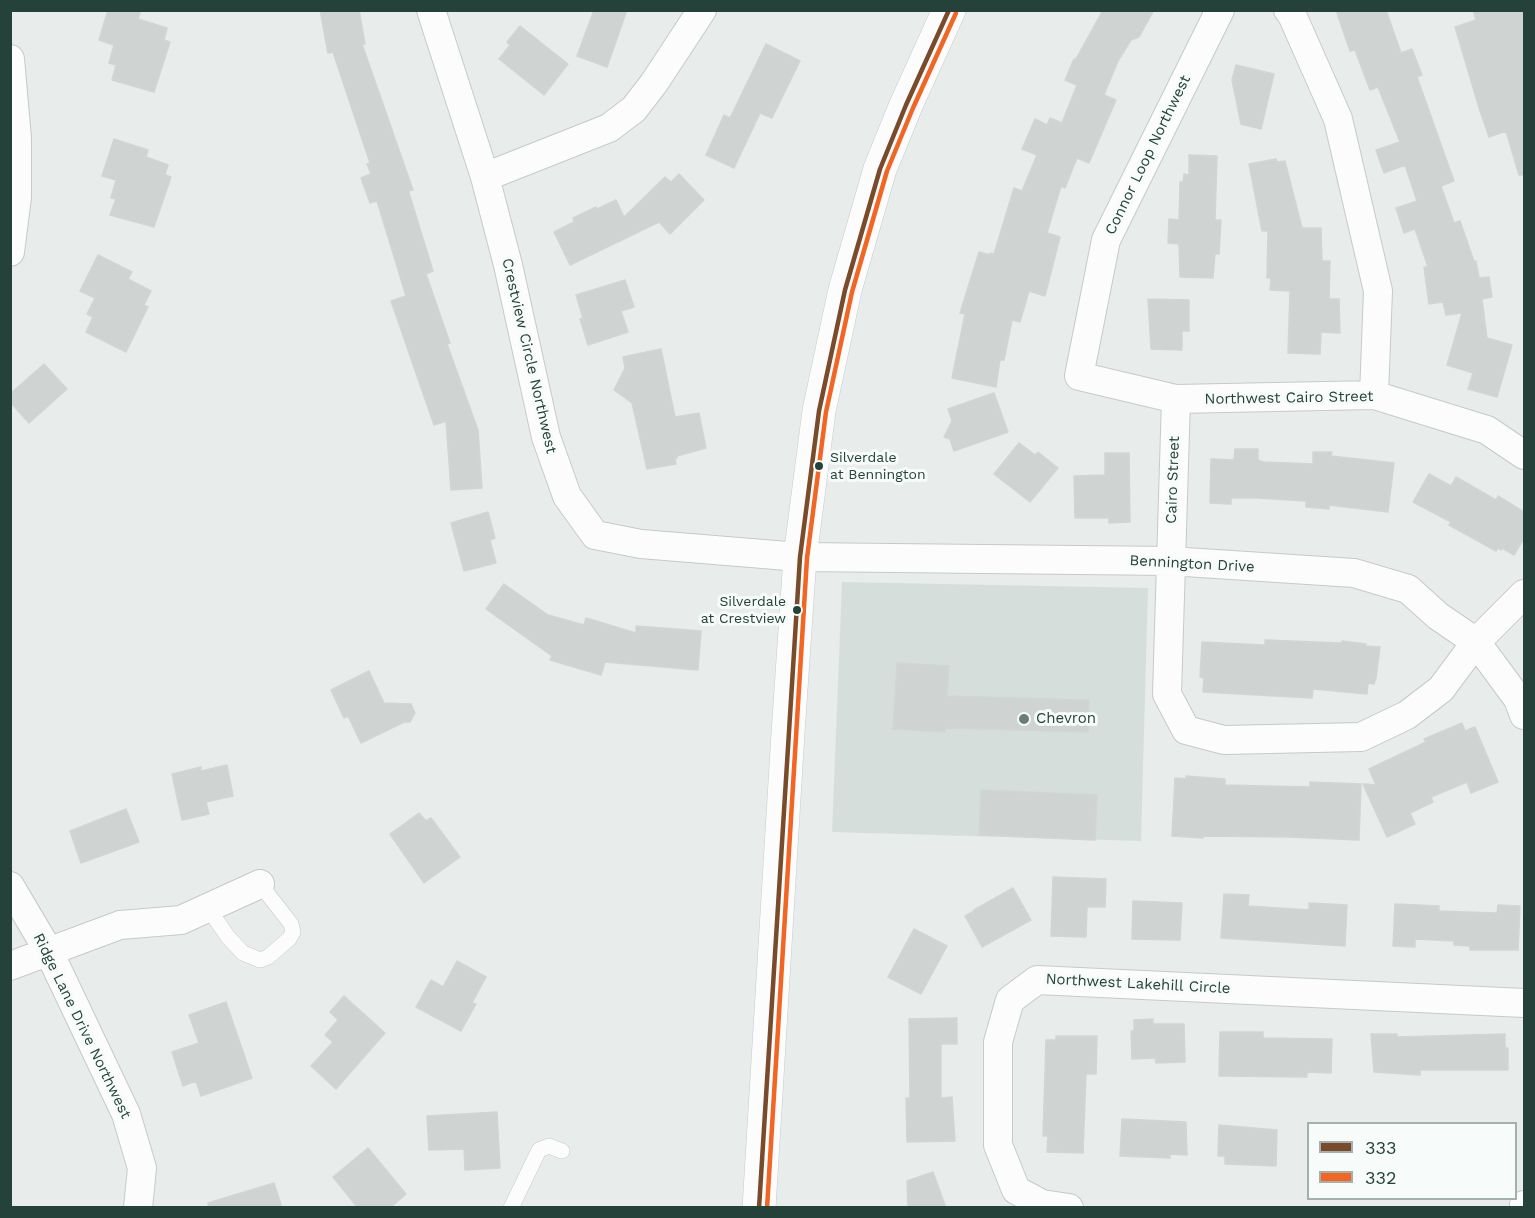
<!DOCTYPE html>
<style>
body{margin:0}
#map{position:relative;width:1535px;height:1218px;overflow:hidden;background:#e8edeb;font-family:"Work Sans",sans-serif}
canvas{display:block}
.frame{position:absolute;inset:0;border:12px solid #24423a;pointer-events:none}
.legend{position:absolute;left:1307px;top:1122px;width:210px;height:78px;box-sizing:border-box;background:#f7fbf9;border:2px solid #a3b1ad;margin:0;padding:8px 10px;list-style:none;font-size:18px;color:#24423a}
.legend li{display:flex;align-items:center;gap:12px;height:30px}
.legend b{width:30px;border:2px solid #a3b1ad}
</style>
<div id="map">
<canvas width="1535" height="1218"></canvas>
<div class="frame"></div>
<ul class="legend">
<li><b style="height:8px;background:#7a4b2a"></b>333</li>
<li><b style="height:8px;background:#f26522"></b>332</li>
</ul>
</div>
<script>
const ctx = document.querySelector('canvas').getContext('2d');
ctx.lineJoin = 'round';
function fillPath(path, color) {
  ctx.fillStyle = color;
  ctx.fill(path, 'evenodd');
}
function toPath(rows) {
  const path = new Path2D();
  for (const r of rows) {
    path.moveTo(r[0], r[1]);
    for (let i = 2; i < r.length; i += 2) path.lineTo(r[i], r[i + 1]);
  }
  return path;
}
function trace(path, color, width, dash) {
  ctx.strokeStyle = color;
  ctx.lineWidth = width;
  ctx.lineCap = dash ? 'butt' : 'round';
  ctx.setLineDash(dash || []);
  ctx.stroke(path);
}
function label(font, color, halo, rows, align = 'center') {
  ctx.font = font + ' "Work Sans",sans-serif';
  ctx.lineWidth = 6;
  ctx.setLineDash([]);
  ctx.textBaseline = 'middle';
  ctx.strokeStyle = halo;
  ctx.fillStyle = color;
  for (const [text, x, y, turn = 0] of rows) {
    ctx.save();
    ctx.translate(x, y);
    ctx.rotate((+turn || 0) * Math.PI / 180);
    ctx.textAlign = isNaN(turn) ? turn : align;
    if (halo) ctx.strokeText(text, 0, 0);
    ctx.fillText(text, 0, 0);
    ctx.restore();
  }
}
const built = toPath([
 [842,582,1148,588,1141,841,832,832]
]);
const building = toPath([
 [108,10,141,10,138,19,167,28,164,40,170,42,154,92,112,80,116,65,109,63,114,45,99,40,108,10],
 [320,10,359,10,365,44,362,44,413,190,409,191,409,193,433,271,426,274,450,343,447,344,478,430,482,488,451,490,446,421,434,425,391,301,406,296,377,201,370,203,361,178,371,174,367,164,370,163,333,52,328,53,320,10],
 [594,10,627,10,607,67,577,56,594,10],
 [1103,10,1154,10,1139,37,1131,40,1118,61,1104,95,1116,100,1089,163,1077,158,1065,188,1061,186,1047,233,1060,237,1045,296,1029,291,1020,322,1012,320,1004,360,1000,360,996,387,952,378,965,314,960,313,979,252,990,255,990,253,994,254,1014,188,1022,191,1037,155,1022,149,1035,119,1047,125,1050,118,1062,123,1077,85,1065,80,1074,59,1076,59,1103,10],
 [1336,10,1386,10,1401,53,1412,49,1422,75,1417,77,1454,181,1441,186,1454,223,1460,221,1475,264,1476,261,1479,278,1489,277,1492,297,1482,299,1487,338,1512,345,1497,397,1468,389,1473,373,1447,365,1462,313,1446,315,1443,302,1429,304,1424,267,1428,267,1415,229,1404,233,1396,208,1417,201,1405,165,1384,173,1376,150,1400,142,1378,87,1370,90,1355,50,1350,51,1336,10],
 [1473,10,1524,10,1524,175,1519,175,1506,131,1489,137,1480,111,1455,27,1476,20,1473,10],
 [520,26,568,64,544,95,499,59,510,45,507,42,520,26],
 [766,44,800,61,772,118,760,113,734,168,706,155,724,115,730,118,766,44],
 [1236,65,1274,74,1261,129,1241,124,1232,80,1236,65],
 [114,139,148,150,146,157,168,165,165,175,171,177,154,227,110,215,116,199,111,198,116,180,102,176,114,139],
 [1189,155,1217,156,1215,220,1221,220,1219,254,1215,254,1213,278,1180,277,1179,244,1168,243,1169,219,1179,220,1180,182,1183,182,1184,174,1189,175,1189,155],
 [1276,159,1277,162,1285,161,1302,228,1321,228,1322,261,1330,261,1329,299,1339,299,1340,333,1321,332,1320,354,1288,353,1290,291,1270,290,1271,278,1267,278,1268,231,1262,231,1249,164,1276,159],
 [679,174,704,200,670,234,659,222,570,265,554,232,574,222,573,218,596,207,597,209,616,200,624,217,665,177,671,182,679,174],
 [98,255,132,272,128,279,151,291,144,305,148,307,126,352,86,332,93,317,87,314,95,298,80,291,98,255],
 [625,280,634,307,621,311,628,332,588,345,580,319,583,318,576,295,625,280],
 [1148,299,1189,300,1189,331,1182,331,1182,350,1151,349,1148,299],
 [661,349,675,417,699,413,706,448,677,456,677,458,675,459,676,464,647,469,632,403,614,390,625,368,623,357,661,349],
 [44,364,67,389,29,423,10,402,10,394,44,364],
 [994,393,1008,432,954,451,950,439,944,437,952,421,948,409,994,393],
 [1019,443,1035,455,1038,452,1058,468,1030,502,994,474,1019,443],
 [1235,449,1258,449,1258,460,1263,462,1313,464,1313,452,1332,452,1331,456,1394,463,1388,512,1329,505,1329,509,1306,507,1306,501,1257,498,1231,498,1231,504,1210,503,1211,459,1234,460,1235,449],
 [1105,453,1129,453,1130,522,1109,523,1109,518,1075,518,1074,476,1105,475,1105,453],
 [1429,474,1451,486,1456,477,1496,500,1498,496,1524,512,1524,538,1514,555,1502,548,1501,550,1498,548,1496,551,1449,525,1451,522,1413,502,1429,474],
 [488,512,495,538,490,540,496,563,464,571,451,523,488,512],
 [504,584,548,615,584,625,586,618,636,633,636,626,701,631,698,670,605,662,601,675,550,660,552,656,486,609,504,584],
 [1265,640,1342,643,1342,641,1366,644,1366,646,1380,647,1376,678,1374,684,1368,683,1367,694,1313,689,1312,698,1203,692,1204,678,1200,677,1202,642,1265,645,1265,640],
 [897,663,949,666,947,696,1089,700,1088,732,945,728,945,732,893,729,897,663],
 [369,671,384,703,411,704,415,713,410,722,404,722,361,743,348,716,344,718,331,690,369,671],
 [1462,723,1465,731,1475,727,1498,782,1471,793,1467,782,1431,797,1433,802,1410,813,1415,824,1387,837,1363,784,1376,785,1369,769,1426,742,1424,739,1462,723],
 [227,765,233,796,206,802,209,814,182,820,172,774,201,767,201,771,227,765],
 [1186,776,1225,779,1225,785,1310,787,1310,782,1361,784,1359,840,1289,837,1203,836,1203,838,1172,836,1175,778,1186,779,1186,776],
 [981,790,1097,795,1095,840,979,835,981,790],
 [126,809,139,842,81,863,70,831,126,809],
 [419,813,426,821,431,818,460,857,424,883,390,834,419,813],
 [1053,877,1106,879,1105,907,1087,907,1086,937,1051,936,1053,877],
 [1013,888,1031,920,982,947,965,916,974,911,974,910,1013,888],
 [1224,894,1249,895,1248,906,1309,910,1309,903,1347,905,1345,946,1221,938,1224,894],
 [1133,901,1182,903,1180,940,1132,939,1133,901],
 [1395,904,1439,906,1439,911,1497,913,1498,905,1520,906,1518,950,1470,950,1470,946,1454,945,1454,941,1415,939,1415,947,1393,946,1395,904],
 [914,929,947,946,921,994,888,977,914,929],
 [457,961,486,977,472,1003,476,1004,461,1031,416,1007,431,980,443,987,457,961],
 [344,996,385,1033,336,1089,311,1066,333,1042,325,1035,338,1020,330,1012,344,996],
 [226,1002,252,1078,201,1096,196,1081,183,1086,172,1052,199,1043,189,1015,226,1002],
 [957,1018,957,1044,941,1044,941,1098,952,1097,955,1141,907,1142,906,1098,910,1098,909,1019,957,1018],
 [1153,1019,1153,1024,1184,1024,1185,1062,1156,1063,1155,1058,1132,1059,1131,1031,1134,1031,1134,1020,1153,1019],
 [1220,1032,1263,1032,1263,1038,1332,1039,1331,1073,1307,1072,1307,1077,1219,1076,1220,1032],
 [1371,1034,1397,1034,1397,1037,1505,1034,1505,1048,1508,1048,1508,1070,1420,1070,1420,1075,1374,1072,1371,1034],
 [1056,1036,1097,1036,1096,1074,1086,1074,1083,1153,1047,1152,1048,1136,1043,1136,1046,1040,1056,1040,1056,1036],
 [497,1112,500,1168,465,1170,464,1149,429,1150,427,1116,497,1112],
 [1122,1119,1186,1122,1187,1155,1170,1154,1170,1158,1120,1156,1122,1119],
 [1219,1125,1277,1130,1276,1166,1225,1164,1225,1156,1218,1156,1219,1125],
 [368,1148,406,1194,390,1208,358,1208,333,1177,368,1148],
 [933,1172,946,1208,908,1208,907,1181,933,1172],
 [274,1183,282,1208,209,1208,208,1203,274,1183]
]);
const service = toPath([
 [208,908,228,937,243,953,260,960,268,957,289,939,293,932,291,924,260,884],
 [511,1208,539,1150,549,1146,562,1151]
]);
const minor = toPath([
 [431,10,485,177,508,265,546,437,567,496,595,535,641,544,800,557,1170,561,1354,573,1408,589,1438,616,1476,642,1518,699,1524,715],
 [1220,10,1106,240,1079,376,1176,399,1374,395,1487,430,1524,455],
 [1288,10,1292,15,1338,119,1378,291,1374,395],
 [10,59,17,138,17,197,10,252],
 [485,177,609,128,634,109,654,83,702,10],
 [1176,399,1167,694,1186,730,1224,740,1361,737,1407,715,1441,689,1476,642,1524,594],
 [10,886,49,952,126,1114,142,1168,138,1208],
 [10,966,120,925,181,920,260,884],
 [1069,1208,1042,1204,1016,1190,998,1145,998,1042,1010,1000,1037,980,1524,1003],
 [1524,1208,1524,1205]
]);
const secondary = toPath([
 [759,1208,788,733,800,557,819,411,845,290,880,169,906,105,949,10]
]);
const bus1 = toPath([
 [759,1208,800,557,819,411,845,290,880,169,906,105,949,10]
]);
const bus2 = toPath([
 [767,1208,807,558,826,412,852,292,887,171,913,108,956,13]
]);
const markers = [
 [819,466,5,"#24423a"],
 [797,610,5,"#24423a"],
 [1024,719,6,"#697e78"]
];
const busNames = [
 ["Silverdale",830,458],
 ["at Bennington",830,475],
 ["Silverdale",786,602,"right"],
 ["at Crestview",786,619,"right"]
];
const streetNames = [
 ["Connor Loop Northwest",1148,155,-64],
 ["Crestview Circle Northwest",529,356,77],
 ["Northwest Cairo Street",1289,398,-1],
 ["Cairo Street",1173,480,-88],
 ["Bennington Drive",1192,564,3],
 ["Northwest Lakehill Circle",1138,984,3],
 ["Ridge Lane Drive Northwest",82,1026,64]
];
const poiNames = [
 ["Chevron",1036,719]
];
fillPath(built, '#d6dedb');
fillPath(building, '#cfd4d2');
trace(building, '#d1d6d4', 1.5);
trace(service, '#c5cac8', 16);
trace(minor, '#c5cac8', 30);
trace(secondary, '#c3cbc8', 34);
trace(service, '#fcfcfc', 15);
trace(minor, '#fcfcfc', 28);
trace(secondary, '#fcfcfc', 33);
trace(bus1, '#7a4b2a', 4.5);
trace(bus2, '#f26522', 4.5);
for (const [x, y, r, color] of markers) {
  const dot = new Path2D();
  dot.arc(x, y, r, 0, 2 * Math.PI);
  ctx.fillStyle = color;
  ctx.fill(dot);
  trace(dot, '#f7fbf9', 2);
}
label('14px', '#24423a', '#f7fbf9', busNames, 'left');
label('15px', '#24423a', '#f7fbf9', streetNames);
label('15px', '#24423a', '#f7fbf9', poiNames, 'left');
</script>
